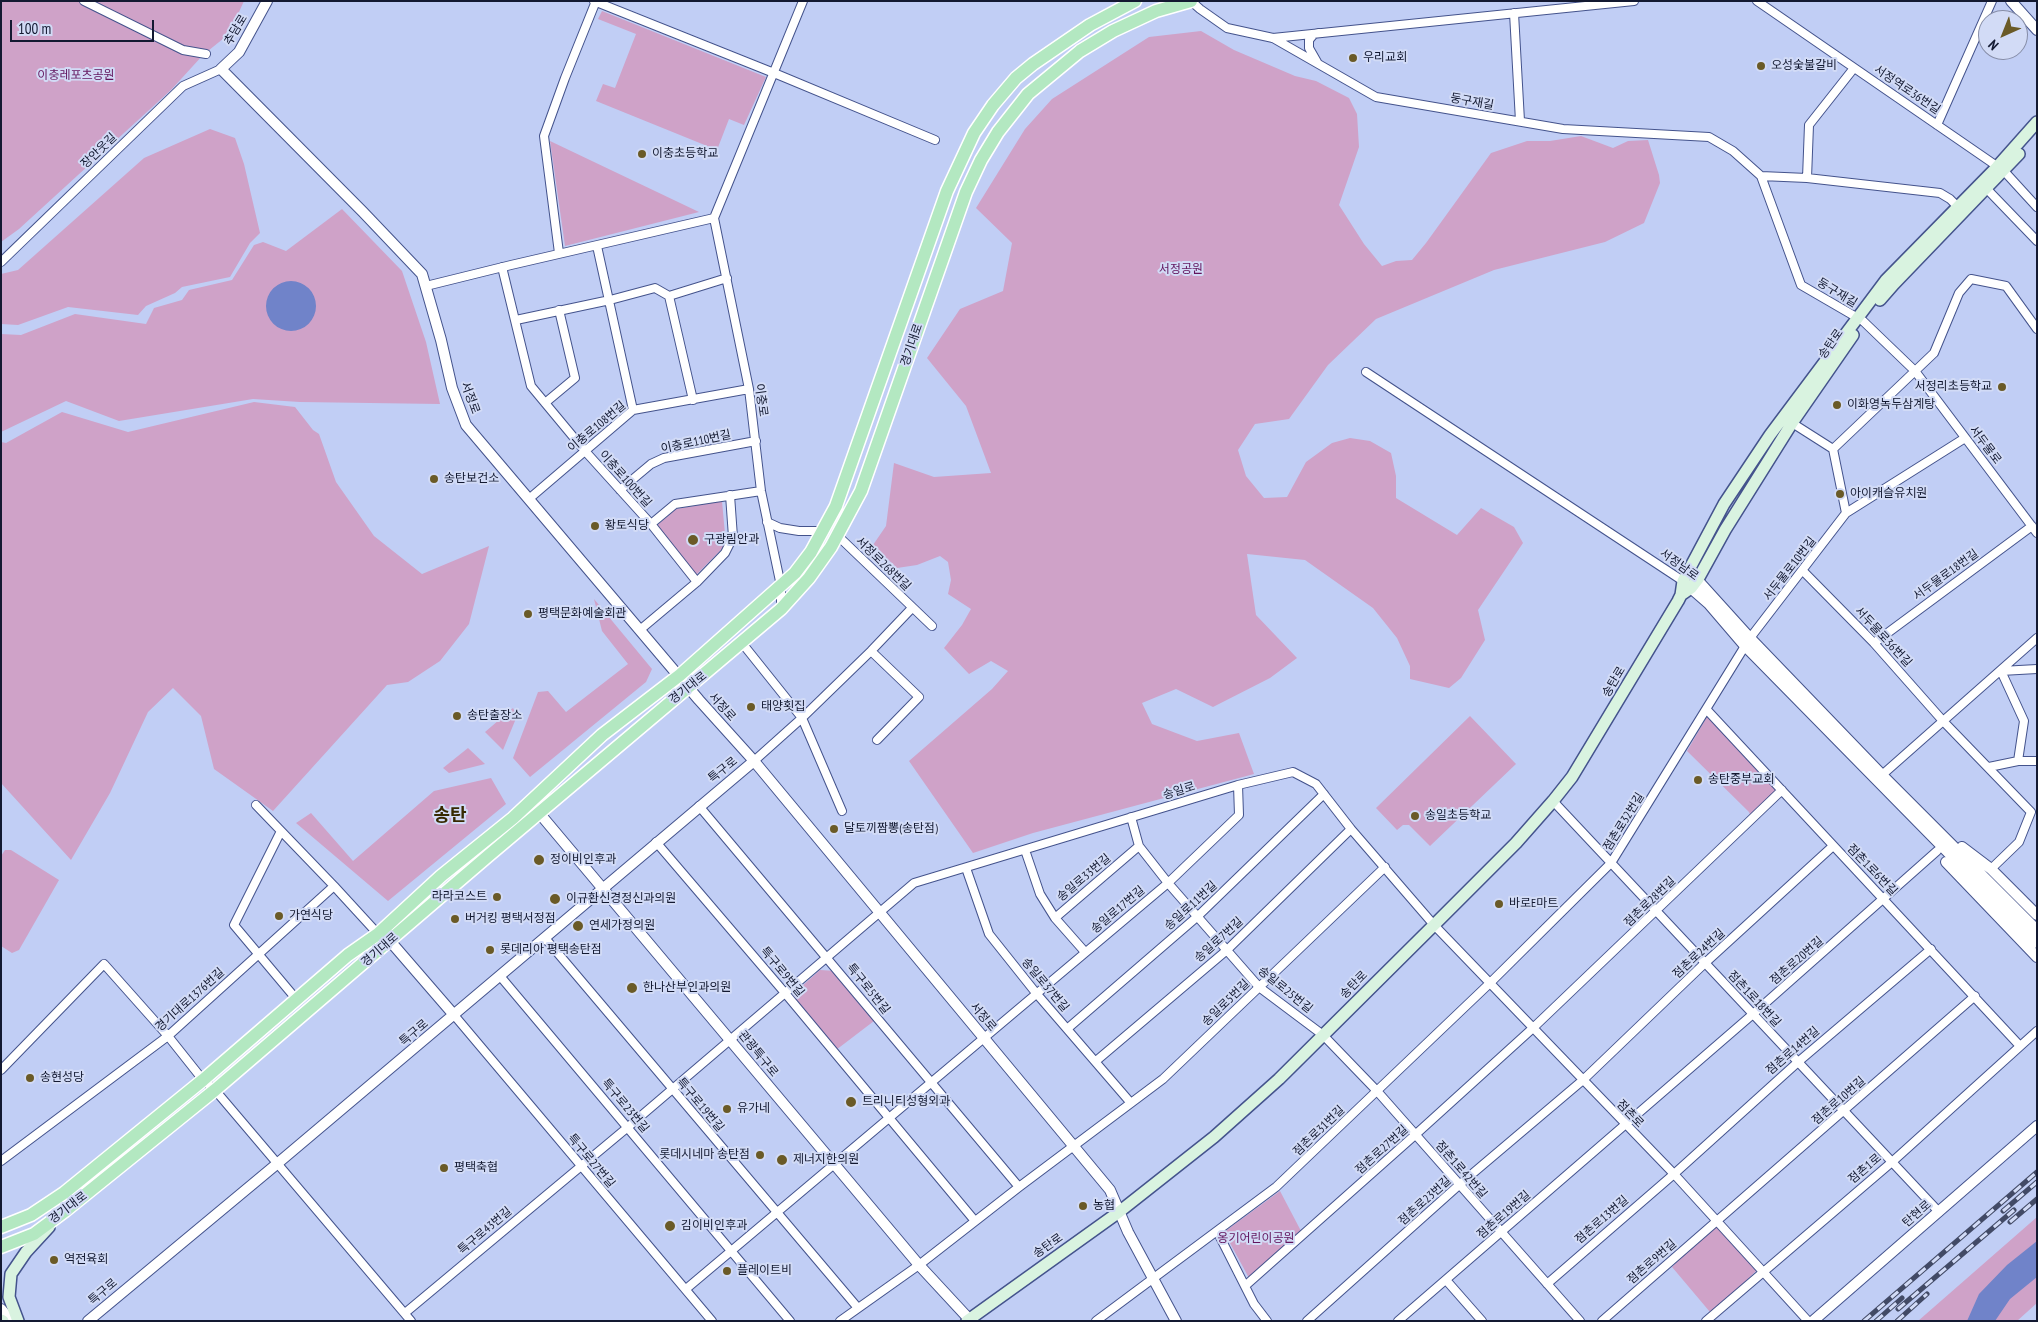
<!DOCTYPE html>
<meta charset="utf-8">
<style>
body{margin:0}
#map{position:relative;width:2038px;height:1322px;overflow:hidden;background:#c1cef5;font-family:"PT Sans Narrow",sans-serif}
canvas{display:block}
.frame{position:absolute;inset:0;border:2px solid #131931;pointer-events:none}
.north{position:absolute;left:1978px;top:10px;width:50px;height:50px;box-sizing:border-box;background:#d2dbf6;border:1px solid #868da7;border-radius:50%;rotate:224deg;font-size:14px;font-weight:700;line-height:20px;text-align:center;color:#131931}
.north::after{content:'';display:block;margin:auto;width:18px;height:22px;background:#6a5a27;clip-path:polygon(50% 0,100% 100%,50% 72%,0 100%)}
.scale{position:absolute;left:10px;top:20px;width:144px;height:22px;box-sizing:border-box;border:2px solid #131931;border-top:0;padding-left:6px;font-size:15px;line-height:18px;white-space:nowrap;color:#131931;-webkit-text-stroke:4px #d2dbf6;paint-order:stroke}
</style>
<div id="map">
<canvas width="2038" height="1322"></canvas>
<div class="frame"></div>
<div class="north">N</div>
<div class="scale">100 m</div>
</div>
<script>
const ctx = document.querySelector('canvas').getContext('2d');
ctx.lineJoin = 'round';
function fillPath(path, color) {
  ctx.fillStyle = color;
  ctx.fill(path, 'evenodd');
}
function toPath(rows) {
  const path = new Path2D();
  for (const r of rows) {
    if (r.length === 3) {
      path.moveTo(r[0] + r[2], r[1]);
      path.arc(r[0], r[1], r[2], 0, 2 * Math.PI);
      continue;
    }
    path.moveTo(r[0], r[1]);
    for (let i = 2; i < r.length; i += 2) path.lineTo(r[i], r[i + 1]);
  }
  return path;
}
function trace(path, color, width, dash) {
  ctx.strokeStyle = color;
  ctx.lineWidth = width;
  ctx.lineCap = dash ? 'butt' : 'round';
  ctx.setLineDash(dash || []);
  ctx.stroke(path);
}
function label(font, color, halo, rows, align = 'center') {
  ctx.font = font + ' "PT Sans Narrow","Noto Sans KR",sans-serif';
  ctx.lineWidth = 4;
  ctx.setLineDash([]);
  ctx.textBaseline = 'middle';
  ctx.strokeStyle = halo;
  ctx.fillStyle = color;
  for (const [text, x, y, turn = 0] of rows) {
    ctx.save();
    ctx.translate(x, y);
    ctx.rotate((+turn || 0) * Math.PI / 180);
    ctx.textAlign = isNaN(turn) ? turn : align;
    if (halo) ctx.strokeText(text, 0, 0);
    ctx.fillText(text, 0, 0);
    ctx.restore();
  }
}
const green = toPath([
 [1,1,244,1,229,34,203,55,171,90,19,229,1,242],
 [602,11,766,77,744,125,729,119,717,150,596,101,603,84,615,88,636,34,598,19],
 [1201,31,1234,50,1295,76,1316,81,1349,98,1357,114,1359,147,1339,205,1364,244,1382,266,1396,261,1412,260,1426,243,1491,153,1527,141,1550,141,1581,136,1613,148,1628,141,1648,140,1659,175,1660,183,1644,223,1605,242,1494,270,1376,319,1328,365,1289,419,1255,424,1238,450,1246,476,1264,498,1287,497,1306,462,1332,443,1350,438,1370,441,1391,453,1396,476,1396,498,1457,535,1481,508,1514,527,1523,543,1478,610,1485,640,1461,678,1449,688,1410,679,1410,666,1397,638,1373,608,1305,560,1247,554,1256,615,1297,658,1270,678,1213,707,1176,689,1142,703,1152,724,1197,741,1239,733,1254,774,1033,833,973,853,909,761,992,689,1008,671,991,661,969,674,944,648,962,625,971,609,948,594,951,580,948,562,940,556,917,565,897,568,873,545,886,526,894,463,934,477,991,473,966,406,927,358,960,309,1003,291,1012,243,976,208,1025,129,1052,99,1149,37],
 [210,129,235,138,244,164,260,233,250,243,230,277,182,287,175,293,146,306,138,315,68,307,18,325,1,324,1,274,18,270,144,158],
 [550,141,699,212,565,246],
 [342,209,402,271,426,342,440,404,300,402,253,399,119,421,66,401,1,432,1,334,21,335,75,314,146,324,154,308,182,300,189,290,232,280,254,245,263,242,286,251],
 [254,402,295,407,313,430,319,434,336,482,374,536,422,574,489,546,469,624,440,661,408,682,387,685,273,811,214,769,201,716,173,688,148,712,110,793,71,860,1,783,1,442,6,443,62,412,128,432],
 [722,501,726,545,695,576,655,527,676,509],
 [594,599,652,669,646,682,530,777,513,758,538,692,548,691,566,712,628,664,602,631],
 [513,708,517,716,503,750,485,732],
 [1708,715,1777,790,1751,817,1749,812,1687,751],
 [1470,716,1516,764,1430,846,1409,825,1403,825,1397,830,1376,808],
 [468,748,485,764,449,773,443,768],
 [491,778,506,804,388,901,296,823,311,813,353,861,434,791],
 [5,850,11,850,59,880,19,950,12,953,1,946,1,856],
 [820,970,836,971,874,1021,836,1050,792,995],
 [1280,1191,1301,1231,1249,1278,1224,1232],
 [2037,1217,2037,1303,2017,1321,1918,1321],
 [1716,1221,1759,1268,1732,1295,1710,1312,1672,1267]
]);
const water = toPath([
 [291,306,25],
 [2037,1241,2037,1277,2010,1299,1995,1321,1967,1321,1979,1294,2007,1265]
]);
const minor = toPath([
 [84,1,183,50,206,54],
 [594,1,774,73,935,140],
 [1191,1,1200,9,1227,28,1273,38,1376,97,1563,129,1709,137,1733,151,1761,176,1801,285,1863,321,1915,371,2037,533],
 [1757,1,2004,171,2037,207],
 [1514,13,1520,121],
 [1273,38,1634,1],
 [1317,62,1309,48,1309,40,1314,34,1319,33],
 [1937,125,1992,1],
 [1761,176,1807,178,1940,193,1950,199,1958,207],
 [1807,178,1809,125,1854,68],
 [1983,185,2037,241],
 [597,246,633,410],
 [559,253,544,136,565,78,596,1],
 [1,262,183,86,221,69],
 [502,267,531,386,585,451,651,524,697,582],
 [426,286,511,265,714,218],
 [669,296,693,400],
 [516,320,610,300,655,288,669,296,727,278],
 [1366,372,1683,581],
 [545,403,575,378,559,310],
 [1789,421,1833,449],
 [1833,449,1934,353,1959,293,1971,279,2006,286,2037,329],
 [620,490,651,464,664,458,756,441],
 [530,498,633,410,749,389],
 [1846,513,1965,438],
 [767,522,780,528,799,531,822,531],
 [651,524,675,504,761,491],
 [838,536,932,626],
 [1803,571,1874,643,1943,721,2031,812,2019,842,1991,869],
 [781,608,781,586,761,491,749,389,714,218,803,1],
 [641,629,697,582,725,553,733,537,730,495],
 [1750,638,1846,513,1833,449],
 [742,643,802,718,842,811],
 [1874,643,2032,526],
 [871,651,919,697,877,740],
 [1707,710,2020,1046],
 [754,761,802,718,871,651,912,608],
 [2018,761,2024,721,2001,671,2037,669],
 [1989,767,2018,761,2037,761],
 [1882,775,2037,638],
 [1553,801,1939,1212],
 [256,805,334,886],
 [699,806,1019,1187],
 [1131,817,1139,846,1168,883,1259,987,1323,1035,1377,1091,1580,1321],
 [281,831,234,925,297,1000],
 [656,842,785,993,975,1221],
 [1025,850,1040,894,1055,918,1085,952],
 [966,868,989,934,1036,993,1130,1102],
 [1055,918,1139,846],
 [545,938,858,1308],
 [500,976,790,1321],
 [454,1015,712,1321],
 [1067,1029,1198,916,1324,794],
 [1096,1061,1227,950,1351,829],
 [1,1070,104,964,168,1036,203,1080,215,1090,411,1321],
 [1,1161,168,1036,334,886,378,934],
 [1217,1231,1254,1304,1267,1321],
 [1446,1280,1482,1321],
 [1547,1284,1674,1174,1798,1062,1931,949],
 [1245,1286,1415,1135,1533,1028,1782,790],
 [686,1289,1168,883,1239,815,1238,785],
 [405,1313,628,1127,914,883,1238,785,1293,772,1316,784,1351,829,1434,925,1674,1174,1808,1321],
 [840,1321,919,1265,1019,1187,1163,1079,1385,867],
 [1096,1321,1276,1187,1490,983,1611,863,1745,646],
 [1307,1321,1459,1185,1583,1080,1705,963,1833,846],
 [1398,1321,1753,1014,1937,851],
 [1602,1321,1975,996],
 [1706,1321,1892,1162,2037,1031]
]);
const tertiary = toPath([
 [267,1,239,52,221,69,363,212,422,274,441,340,452,388,466,425,699,700,754,761,1110,1190,1128,1232,1176,1321],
 [2011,1,2037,30],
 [1693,575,1750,638,1882,775,2037,930],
 [1685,583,1709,604,1745,646,2037,943],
 [535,808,919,1265,969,1319],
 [1962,847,1991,869,2037,915],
 [1946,862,2037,957],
 [390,941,454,1015],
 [1,1309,11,1321],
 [88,1321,278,1163,754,761],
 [1813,1321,2037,1126]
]);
const secondary = toPath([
 [1880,300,1894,284,2019,154],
 [1681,595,1691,588,1698,579,1725,530,1792,423,1853,335],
 [1,1320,3,1321],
 [18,1321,9,1297,11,1274,26,1252,49,1227],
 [967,1321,1119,1212,1214,1137,1279,1079,1434,925,1516,843,1553,801,1572,777,1678,601,1681,595,1683,581,1724,504,1770,435,1886,280,1997,167,2037,122]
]);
const primary = toPath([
 [1,1227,31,1215,64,1193,203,1080,348,955,378,934,441,876,513,818,602,735,680,675,795,573,811,552,836,506,947,191,974,133,993,105,1016,78,1033,64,1090,25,1135,1],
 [1,1247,34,1234,65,1211,215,1090,488,856,781,609,809,578,831,547,861,491,966,192,981,160,998,132,1028,94,1080,51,1113,31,1156,11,1191,1]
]);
const rail = toPath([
 [2003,1211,2037,1182],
 [2010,1222,2037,1199],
 [1898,1309,2014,1210],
 [1864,1321,2037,1172],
 [1876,1321,1902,1298],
 [1897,1321,1927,1294]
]);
const markers = [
 [1353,58,5,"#6a5a27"],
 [1761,66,5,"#6a5a27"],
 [642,154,5,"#6a5a27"],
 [2002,387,5,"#6a5a27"],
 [1837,405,5,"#6a5a27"],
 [434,479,5,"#6a5a27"],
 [1840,494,5,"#6a5a27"],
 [595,526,5,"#6a5a27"],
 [693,540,6,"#6a5a27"],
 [528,614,5,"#6a5a27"],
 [751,707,5,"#6a5a27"],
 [457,716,5,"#6a5a27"],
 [1698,780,5,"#6a5a27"],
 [1415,816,5,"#6a5a27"],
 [834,829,5,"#6a5a27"],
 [539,860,6,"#6a5a27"],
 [497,897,5,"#6a5a27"],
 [555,899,6,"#6a5a27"],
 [1499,904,5,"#6a5a27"],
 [279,916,5,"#6a5a27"],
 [455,919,5,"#6a5a27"],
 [578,926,6,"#6a5a27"],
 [490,950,5,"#6a5a27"],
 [632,988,6,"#6a5a27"],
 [30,1078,5,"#6a5a27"],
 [851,1102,6,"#6a5a27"],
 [727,1109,5,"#6a5a27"],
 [760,1155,5,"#6a5a27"],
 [782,1160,6,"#6a5a27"],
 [444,1168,5,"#6a5a27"],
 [1083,1206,5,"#6a5a27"],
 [670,1226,6,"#6a5a27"],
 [54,1260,5,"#6a5a27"],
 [727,1271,5,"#6a5a27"]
];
const streetNames = [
 ["추담로",236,30,-59],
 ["서정역로36번길",1907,90,34],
 ["둥구재길",1472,102,10],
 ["장안웃길",99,151,-44],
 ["둥구재길",1837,293,31],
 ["송탄로",1831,344,-55],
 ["경기대로",912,345,-71],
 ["서정로",470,398,70],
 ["이충로",761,400,82],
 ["이충로108번길",597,427,-40],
 ["이충로110번길",696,442,-12],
 ["서두물로",1985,445,53],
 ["이충로100번길",625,479,48],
 ["서정로268번길",883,564,44],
 ["서정남로",1679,565,36],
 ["서두물로10번길",1790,569,-52],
 ["서두물로18번길",1946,575,-36],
 ["서두물로36번길",1883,637,47],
 ["송탄로",1614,682,-59],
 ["경기대로",688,688,-38],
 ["서정로",722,707,48],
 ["특구로",723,770,-39],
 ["송일로",1179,791,-17],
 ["점촌로32번길",1624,822,-58],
 ["점촌1로6번길",1872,870,46],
 ["송일로33번길",1084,878,-40],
 ["점촌로28번길",1650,902,-44],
 ["송일로11번길",1191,906,-42],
 ["송일로17번길",1118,910,-40],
 ["송일로7번길",1219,940,-42],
 ["경기대로",380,950,-41],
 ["점촌로24번길",1699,954,-43],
 ["점촌로20번길",1797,961,-41],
 ["특구로9번길",782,972,50],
 ["송일로37번길",1045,985,50],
 ["송탄로",1354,985,-45],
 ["특구로5번길",868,989,51],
 ["송일로25번길",1285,990,39],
 ["점촌1로18번길",1754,999,47],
 ["경기대로1376번길",190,1000,-42],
 ["송일로5번길",1226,1003,-44],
 ["서정로",983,1017,50],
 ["특구로",414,1033,-40],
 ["점촌로14번길",1793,1051,-41],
 ["관광특구로",758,1054,51],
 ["점촌로10번길",1839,1101,-41],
 ["특구로19번길",700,1105,50],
 ["특구로23번길",625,1106,50],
 ["점촌로",1630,1114,46],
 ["점촌로31번길",1319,1131,-44],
 ["점촌로27번길",1382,1150,-42],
 ["특구로27번길",591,1161,50],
 ["점촌1로",1865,1169,-40],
 ["점촌1로42번길",1461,1170,49],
 ["점촌로23번길",1425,1201,-42],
 ["경기대로",68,1208,-37],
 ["탄현로",1917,1214,-41],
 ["점촌로19번길",1504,1215,-41],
 ["점촌로13번길",1602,1220,-41],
 ["특구로43번길",485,1231,-40],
 ["송탄로",1048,1246,-35],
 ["점촌로9번길",1652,1262,-41],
 ["특구로",103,1292,-40]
];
const poiNames = [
 ["우리교회",1363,58],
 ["오성숯불갈비",1771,66],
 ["이충초등학교",652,154],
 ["서정리초등학교",1992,387,"right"],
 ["이화영녹두삼계탕",1847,405],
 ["송탄보건소",444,479],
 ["아이캐슬유치원",1850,494],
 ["황토식당",605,526],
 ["구광림안과",704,540],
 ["평택문화예술회관",538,614],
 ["태양횟집",761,707],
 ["송탄출장소",467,716],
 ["송탄중부교회",1708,780],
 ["송일초등학교",1425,816],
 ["달토끼짬뽕(송탄점)",844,829],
 ["정이비인후과",550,860],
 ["라라코스트",487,897,"right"],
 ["이규환신경정신과의원",566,899],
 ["바로E마트",1509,904],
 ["가연식당",289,916],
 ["버거킹 평택서정점",465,919],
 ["연세가정의원",589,926],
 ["롯데리아 평택송탄점",500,950],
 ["한나산부인과의원",643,988],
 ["송현성당",40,1078],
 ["트리니티성형외과",862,1102],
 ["유가네",737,1109],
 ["롯데시네마 송탄점",750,1155,"right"],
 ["제너지한의원",793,1160],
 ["평택축협",454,1168],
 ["농협",1093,1206],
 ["김이비인후과",681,1226],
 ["역전육회",64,1260],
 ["플레이트비",737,1271]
];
const parkNames = [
 ["이충레포츠공원",76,76],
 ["서정공원",1181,270],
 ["옹기어린이공원",1256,1239]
];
const districtNames = [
 ["송탄",450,816]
];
fillPath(green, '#cfa2c8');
fillPath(water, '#7083c9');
trace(minor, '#44538c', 10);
trace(tertiary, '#44538c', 12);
trace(secondary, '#44538c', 14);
trace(primary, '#fff', 15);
trace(minor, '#fff', 8);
trace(tertiary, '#fff', 10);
trace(secondary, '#d9f3e0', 11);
trace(primary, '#b3e8c1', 12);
trace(rail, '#424a66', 5);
trace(rail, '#d2dbf6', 3, [9]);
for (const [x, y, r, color] of markers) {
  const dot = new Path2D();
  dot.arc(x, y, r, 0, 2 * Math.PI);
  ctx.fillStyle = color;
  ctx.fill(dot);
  trace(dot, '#d2dbf6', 2);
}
label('12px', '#131931', '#d2dbf6', streetNames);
label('12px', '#131931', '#d2dbf6', poiNames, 'left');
label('12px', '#62145d', '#d2dbf6', parkNames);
label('bold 18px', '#362900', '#d2dbf6', districtNames);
</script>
